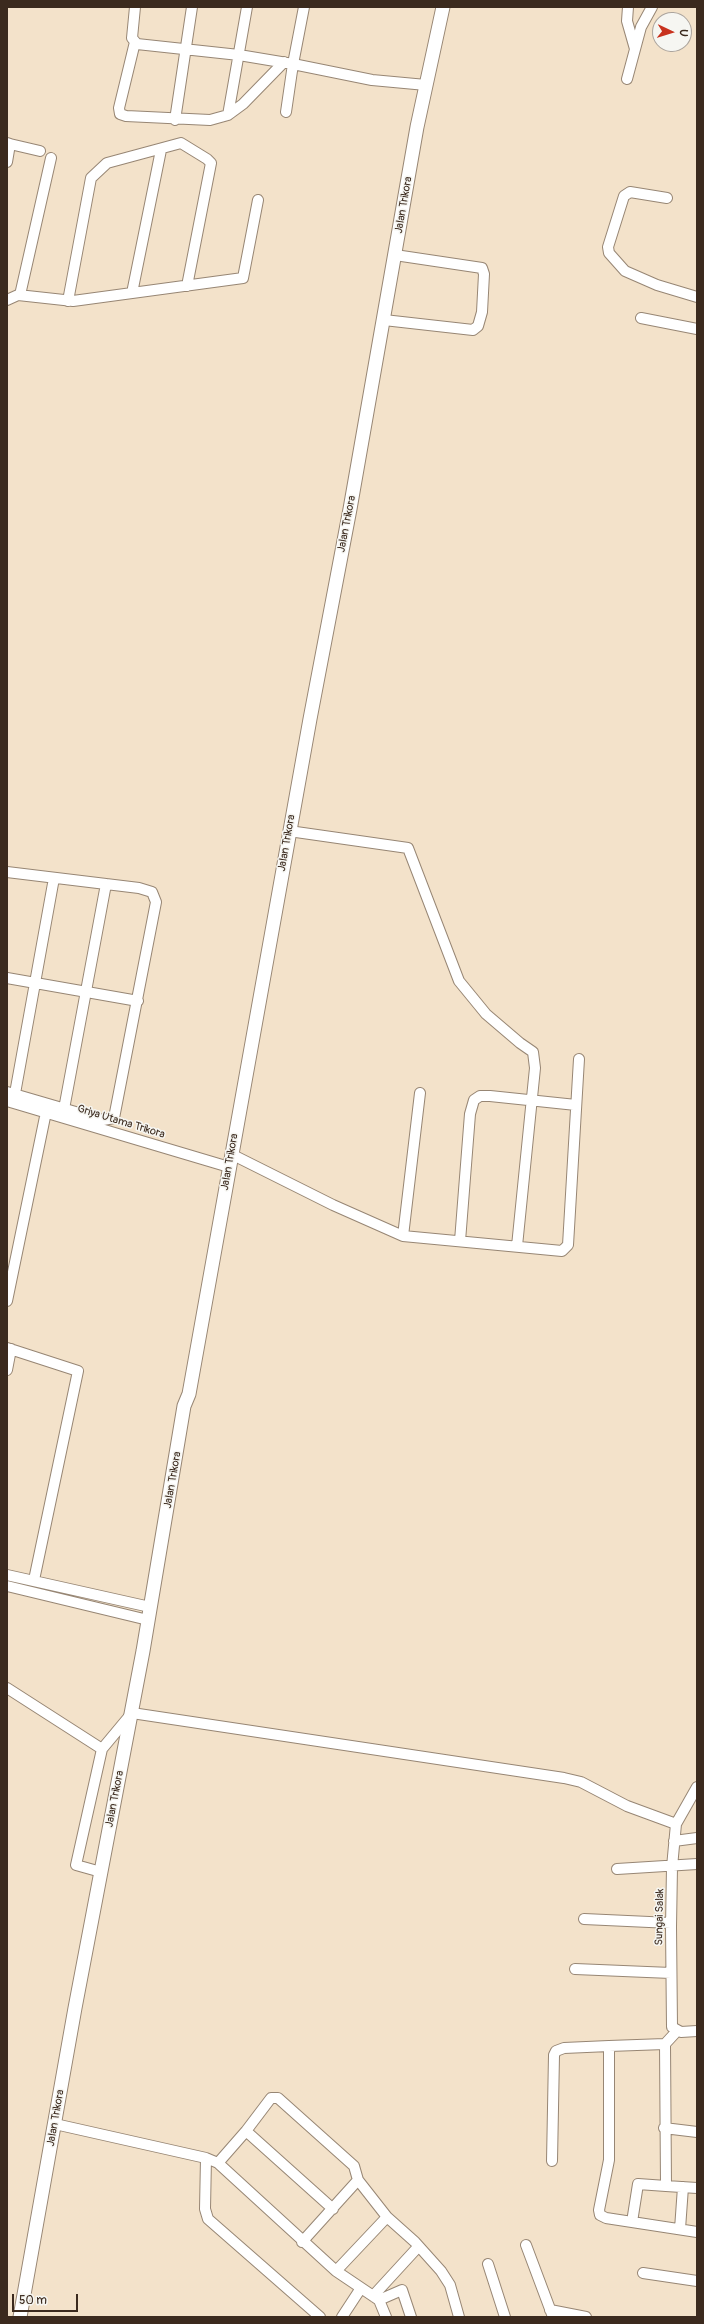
<!DOCTYPE html>
<style>
body{margin:0}
#map{position:relative;width:704px;height:2324px;overflow:hidden;background:#f3e2ca;font-family:Pangolin,sans-serif}
canvas{display:block}
.frame{position:absolute;inset:0;border:8px solid #3b2a1e;pointer-events:none}
.north{position:absolute;left:652px;top:12px;width:40px;height:40px;box-sizing:border-box;background:#f6f6f2;border:1px solid #aba49d;border-radius:50%;rotate:94deg;font-size:11px;font-weight:700;line-height:16px;text-align:center;color:#3b2a1e}
.north::after{content:'';display:block;margin:auto;width:14px;height:18px;background:#c8321e;clip-path:polygon(50% 0,100% 100%,50% 72%,0 100%)}
.scale{position:absolute;left:12px;top:2294px;width:66px;height:18px;box-sizing:border-box;border:2px solid #3b2a1e;border-top:0;padding-left:5px;font-size:12px;line-height:14px;white-space:nowrap;color:#3b2a1e;-webkit-text-stroke:3px #f6f6f2;paint-order:stroke}
</style>
<div id="map">
<canvas width="704" height="2324"></canvas>
<div class="frame"></div>
<div class="north">U</div>
<div class="scale">50 m</div>
</div>
<script>
const ctx = document.querySelector('canvas').getContext('2d');
ctx.lineJoin = 'round';
function toPath(rows) {
  const path = new Path2D();
  for (const r of rows) {
    path.moveTo(r[0], r[1]);
    for (let i = 2; i < r.length; i += 2) path.lineTo(r[i], r[i + 1]);
  }
  return path;
}
function trace(path, color, width, dash) {
  ctx.strokeStyle = color;
  ctx.lineWidth = width;
  ctx.lineCap = dash ? 'butt' : 'round';
  ctx.setLineDash(dash || []);
  ctx.stroke(path);
}
function label(font, color, halo, rows, align = 'center') {
  ctx.font = font + ' Pangolin,sans-serif';
  ctx.lineWidth = 3;
  ctx.setLineDash([]);
  ctx.textBaseline = 'middle';
  ctx.strokeStyle = halo;
  ctx.fillStyle = color;
  for (const [text, x, y, turn = 0] of rows) {
    ctx.save();
    ctx.translate(x, y);
    ctx.rotate((+turn || 0) * Math.PI / 180);
    ctx.textAlign = isNaN(turn) ? turn : align;
    if (halo) ctx.strokeText(text, 0, 0);
    ctx.fillText(text, 0, 0);
    ctx.restore();
  }
}
const minor = toPath([
 [135,7,132,38,137,44,239,55,293,64,286,112],
 [304,7,293,64,372,80,426,85],
 [628,7,627,21,635,49],
 [135,42,119,108,120,114,126,116,210,120,228,115,243,104,284,62],
 [627,79,641,27,652,7],
 [228,115,247,7],
 [175,120,192,7],
 [7,143,10,144,7,162],
 [10,144,40,151],
 [667,198,630,192,624,196,608,247,609,253,625,271,657,285,697,297],
 [132,293,161,150],
 [20,295,51,158],
 [7,300,18,295,73,301,243,278,258,200],
 [68,301,91,178,107,163,181,143,207,159,211,163,187,286],
 [641,318,697,329],
 [384,320,473,330,478,326,482,312,484,274,482,268,395,255],
 [289,831,408,848,459,981,486,1014,520,1043,533,1052,535,1068,517,1246],
 [7,872,139,888,152,892,156,902,114,1118,103,1120,7,1092],
 [7,978,138,1001],
 [14,1099,54,878],
 [7,1101,229,1167],
 [64,1109,106,884],
 [231,1154,333,1205,403,1236,562,1251,568,1245,579,1059],
 [403,1236,420,1093],
 [460,1241,470,1114,474,1100,480,1096,490,1096,576,1105],
 [7,1301,46,1112],
 [7,1348,78,1371,34,1580],
 [7,1370,11,1349],
 [7,1575,150,1607],
 [7,1586,148,1620],
 [7,1688,102,1749,76,1865,101,1872],
 [102,1749,132,1713,564,1778,581,1782,627,1806,676,1824],
 [697,1787,676,1824,672,1867,671,1927,672,2027,681,2032,697,2031],
 [674,1841,697,1838],
 [617,1869,697,1864],
 [584,1919,671,1923],
 [575,1969,671,1973],
 [677,2031,665,2044,609,2046,609,2160,599,2210,600,2215,606,2218,697,2232],
 [665,2044,666,2186,697,2188],
 [55,2124,206,2158,218,2163,246,2131,271,2098,278,2098,354,2166,358,2180,387,2217,415,2242,441,2271,450,2285,459,2317],
 [664,2128,697,2132],
 [246,2131,333,2209],
 [206,2158,205,2209,208,2219,320,2317],
 [552,2161,554,2055,556,2051,564,2048,609,2046],
 [218,2163,336,2271,379,2300,386,2317],
 [632,2222,638,2184,666,2186],
 [680,2229,683,2187],
 [302,2242,358,2180],
 [526,2245,553,2317],
 [488,2264,505,2317],
 [336,2271,387,2217],
 [643,2273,697,2281],
 [373,2296,418,2247],
 [379,2300,402,2290,411,2317],
 [550,2310,586,2317],
 [342,2317,361,2288]
]);
const major = toPath([
 [20,2317,75,2008,143,1651,184,1406,189,1394,310,719,350,509,417,127,443,7]
]);
const streetNames = [
 ["Jalan Trikora",404,205,-80],
 ["Jalan Trikora",347,524,-79],
 ["Jalan Trikora",287,843,-80],
 ["Griya Utama Trikora",121,1122,17],
 ["Jalan Trikora",230,1162,-80],
 ["Jalan Trikora",173,1480,-80],
 ["Jalan Trikora",115,1799,-79],
 ["Sungai Salak",660,1917,-89],
 ["Jalan Trikora",56,2118,-80]
];
trace(minor, '#978674', 12);
trace(major, '#978674', 15);
trace(minor, '#fff', 10);
trace(major, '#fff', 13);
label('11px', '#3b2a1e', '#f6f6f2', streetNames);
</script>
